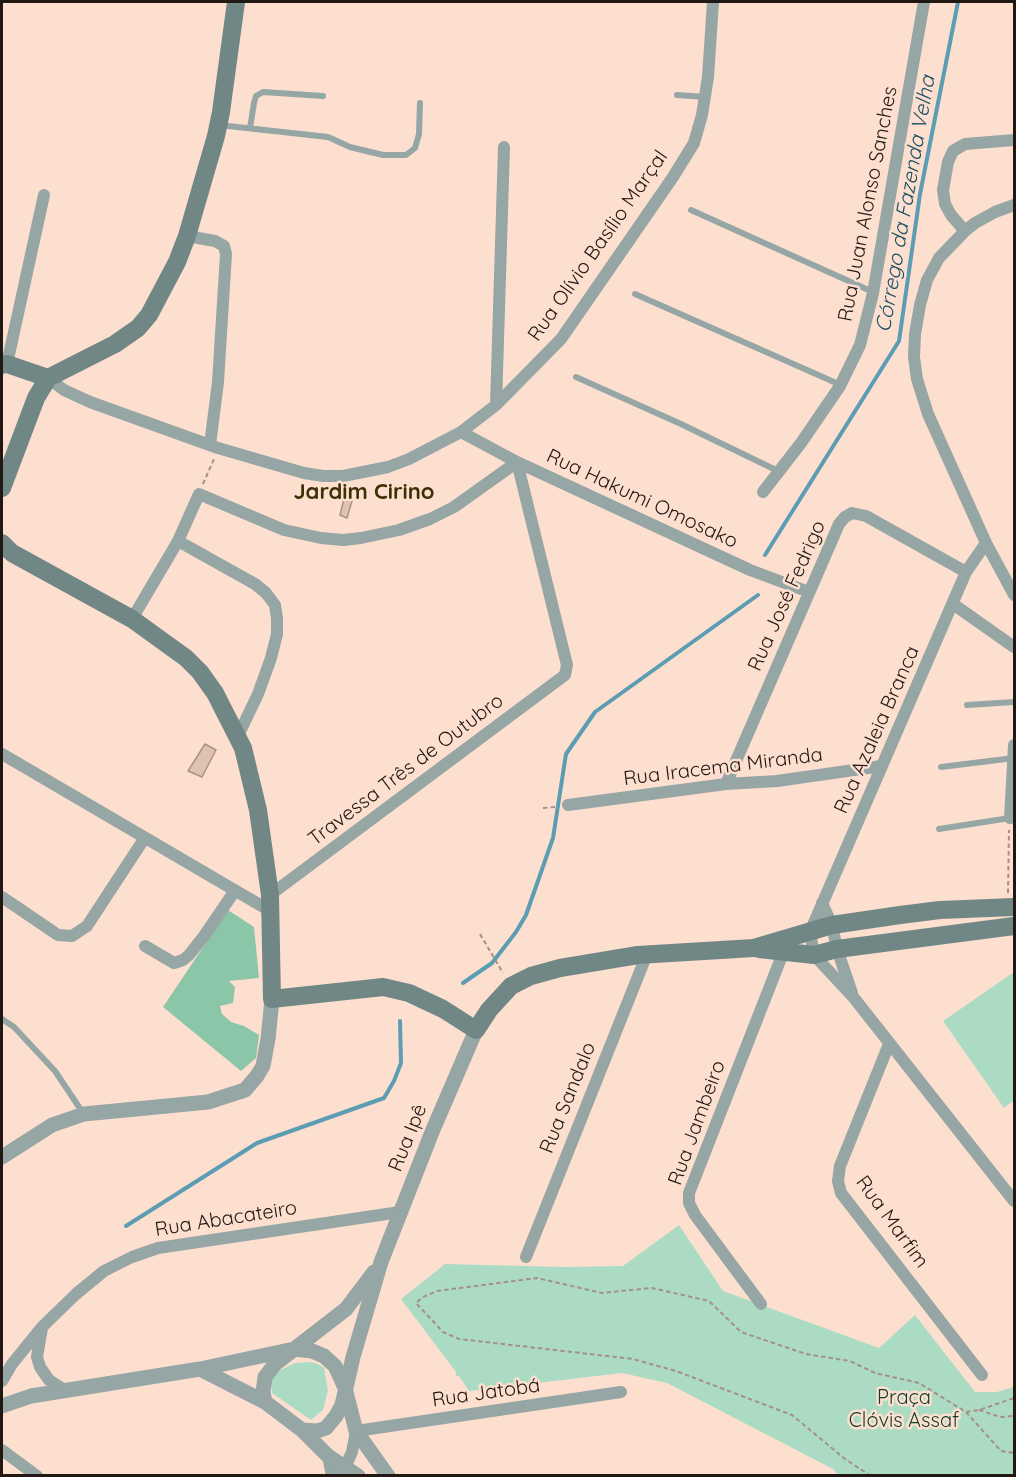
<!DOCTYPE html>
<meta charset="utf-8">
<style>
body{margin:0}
#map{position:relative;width:1016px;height:1477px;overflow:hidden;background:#fddfd0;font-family:Quicksand,sans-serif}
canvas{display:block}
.frame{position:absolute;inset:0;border:3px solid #221813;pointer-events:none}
</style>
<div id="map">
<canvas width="1016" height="1477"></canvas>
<div class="frame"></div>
</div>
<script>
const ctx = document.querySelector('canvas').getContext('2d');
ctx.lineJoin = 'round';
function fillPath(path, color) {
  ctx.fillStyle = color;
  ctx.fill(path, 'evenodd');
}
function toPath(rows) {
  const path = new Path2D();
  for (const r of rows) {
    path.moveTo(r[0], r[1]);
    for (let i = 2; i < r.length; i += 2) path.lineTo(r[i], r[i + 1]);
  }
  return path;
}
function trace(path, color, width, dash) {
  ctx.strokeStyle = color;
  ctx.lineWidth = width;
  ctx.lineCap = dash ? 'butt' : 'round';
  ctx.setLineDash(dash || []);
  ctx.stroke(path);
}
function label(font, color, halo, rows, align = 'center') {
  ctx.font = font + ' Quicksand,sans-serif';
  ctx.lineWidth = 5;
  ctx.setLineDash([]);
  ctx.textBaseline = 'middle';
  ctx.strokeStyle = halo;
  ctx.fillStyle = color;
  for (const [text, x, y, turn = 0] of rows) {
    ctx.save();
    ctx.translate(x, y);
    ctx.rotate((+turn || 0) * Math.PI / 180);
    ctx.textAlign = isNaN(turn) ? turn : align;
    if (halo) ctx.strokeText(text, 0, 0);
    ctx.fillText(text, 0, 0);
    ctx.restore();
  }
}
const green = toPath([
 [1014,972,1014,1100,1004,1108,943,1021],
 [679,1225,723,1291,879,1348,915,1315,975,1392,997,1392,1014,1387,1014,1475,838,1475,833,1469,667,1383,622,1373,469,1391,459,1376,456,1376,456,1372,401,1299,445,1264,564,1267,623,1266],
 [310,1362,318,1364,324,1368,328,1390,323,1410,311,1420,272,1393,271,1382,276,1372,295,1363]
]);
const forest = toPath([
 [228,910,254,927,259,978,229,981,235,987,233,1003,220,1006,222,1014,231,1022,244,1026,259,1035,256,1058,241,1071,163,1007]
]);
const stream = toPath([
 [765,555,899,341,920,194,958,2],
 [463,983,492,963,516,932,526,915,553,838,566,754,595,712,758,595],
 [126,1226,257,1143,384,1098,394,1081,401,1063,400,1021]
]);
const building = toPath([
 [346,491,354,494,347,518,340,515,346,491],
 [205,744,216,750,202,777,188,771,205,744]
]);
const path = toPath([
 [203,484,214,459],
 [543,808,555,807],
 [1008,893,1009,830],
 [480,934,503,973],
 [979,1410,1000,1417,1014,1416],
 [966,1412,1001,1451,1014,1453],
 [871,1476,845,1459,792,1415,676,1371,633,1359,459,1339,443,1332,416,1303,423,1297,437,1291,537,1278,602,1293,652,1288,709,1301,741,1332,806,1354,850,1361,875,1373,919,1383,966,1412,979,1410,1014,1398]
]);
const service = toPath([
 [677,95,705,97],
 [219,125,328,137,350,147,383,155,406,155,415,148,419,134,420,103],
 [250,128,254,103,256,96,263,92,323,96],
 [691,210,873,292],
 [635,294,834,382,840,386],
 [576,377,681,424,778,471],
 [967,705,1014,702],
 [941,767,1014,758],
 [939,829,1010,818],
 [2,1019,14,1027,55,1071,83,1113]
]);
const minor = toPath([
 [1014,205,995,212,975,223,965,231,939,258,927,280,920,305,915,334,914,357,917,379,928,414,986,543,1014,595],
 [965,231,951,215,945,204,943,190,948,162,953,151,965,144,1014,140],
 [187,236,215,241,224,246,226,254,218,382,210,445],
 [7,364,44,195],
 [48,378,64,390,90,402,218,448,304,473,323,476,343,476,388,467,409,459,461,432,496,405,561,339,673,177,694,143,702,115,708,77,713,2],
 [496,405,504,147],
 [461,432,517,462,750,570,809,592],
 [763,492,801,443,840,386,860,345,873,293,924,2],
 [178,541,255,584,266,593,275,605,277,618,277,634,271,658,258,694,238,736],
 [986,543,966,572,810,932,814,955,854,998,1014,1201],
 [953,604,1014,647],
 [132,619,178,541,199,494,284,530,321,538,343,540,361,538,399,530,430,519,454,507,517,462,567,665,565,675,270,895],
 [2,754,272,912],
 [726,784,839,524,845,517,852,513,866,516,966,572],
 [568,805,726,784,777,781,882,766],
 [1010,818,1014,745],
 [2,897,58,935,72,936,87,926,144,839],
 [822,903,832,925,837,949,852,993],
 [145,946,174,963,183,960,189,955,204,936,234,892],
 [889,1044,840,1166,838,1181,841,1193,982,1375],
 [526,1257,647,954],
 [761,1304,695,1215,689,1203,689,1193,783,953,783,947],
 [42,1328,37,1357,40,1367,49,1380,66,1391],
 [2,1381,12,1364,42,1327,76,1294,104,1271,132,1257,158,1248,400,1212],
 [2,1450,37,1476],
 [328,1456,332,1476],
 [341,1476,352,1452,356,1431,621,1392]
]);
const tertiary = toPath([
 [2,1157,52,1125,84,1114,208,1102,245,1090,257,1076,263,1066,268,1039,272,999],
 [200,1369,265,1402,302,1430,328,1456,358,1476],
 [265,1402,263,1392,265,1377,275,1364,346,1309,374,1272],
 [2,1406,31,1396,200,1369,294,1349,312,1351,324,1356,335,1366,345,1388,356,1431,388,1476],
 [302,1430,317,1431,326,1428,336,1416,342,1405,353,1357,381,1262,432,1132,476,1030]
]);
const secondary = toPath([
 [2,365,7,364,48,378],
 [2,488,36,398,48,378,115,344,138,328,149,315,177,262,187,236,216,136,221,112,236,2],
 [2,543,12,553,132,619,186,658,200,672,215,693,243,748,258,810,270,895,272,999,383,987,409,993,443,1009,476,1030,489,1010,511,986,531,976,560,968,638,955,754,948,832,925,900,915,940,910,1014,907],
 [759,949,814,955,837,949,1014,926]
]);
const streetNames = [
 ["Rua Juan Alonso Sanches",868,204,-79],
 ["Rua Olívio Basílio Marçal",598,246,-55],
 ["Rua Hakumi Omosako",642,499,25],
 ["Rua José Fedrigo",787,596,-66],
 ["Rua Azaleia Branca",877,730,-66],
 ["Rua Iracema Miranda",723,767,-7],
 ["Travessa Três de Outubro",406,770,-37],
 ["Rua Sandalo",568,1098,-68],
 ["Rua Jambeiro",697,1123,-70],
 ["Rua Ipê",408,1138,-68],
 ["Rua Abacateiro",226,1219,-9],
 ["Rua Marfim",892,1222,54],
 ["Rua Jatobá",486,1393,-8]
];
const parkNames = [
 ["Praça",904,1398],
 ["Clóvis Assaf",904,1421]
];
const waterNames = [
 ["Córrego da Fazenda Velha",906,204,-80]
];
const quarterNames = [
 ["Jardim Cirino",364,492]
];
fillPath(green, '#abdcc3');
fillPath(forest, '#8bc6a9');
trace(stream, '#5c9db3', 4);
fillPath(building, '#dfc2b3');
trace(building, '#ad9284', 1.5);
trace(path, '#a69085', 2, [4.5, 3]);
trace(service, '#96a6a5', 6);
trace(minor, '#96a6a5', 12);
trace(tertiary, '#96a6a5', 15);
trace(secondary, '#708786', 18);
label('20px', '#221813', '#fddfd0', streetNames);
label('20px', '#0c3d2a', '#fddfd0', parkNames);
label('italic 21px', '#1b5162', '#fddfd0', waterNames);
label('bold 22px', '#3c3105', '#fddfd0', quarterNames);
</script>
